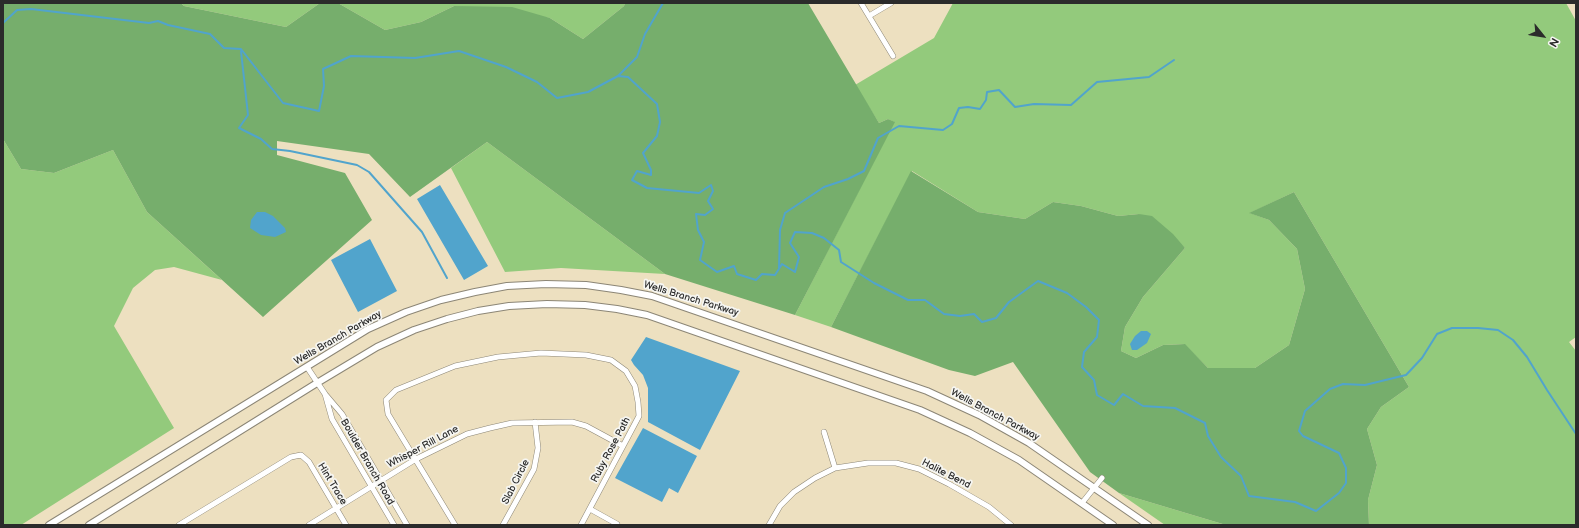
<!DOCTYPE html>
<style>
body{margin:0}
#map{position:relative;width:1579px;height:528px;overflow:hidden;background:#ede0c0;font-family:"Balsamiq Sans",sans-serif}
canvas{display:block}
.frame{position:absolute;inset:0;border:4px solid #2b2b2b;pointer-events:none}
.north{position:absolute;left:1523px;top:16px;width:40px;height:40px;-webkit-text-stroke:3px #f6f6f2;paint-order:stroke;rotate:120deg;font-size:11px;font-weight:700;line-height:16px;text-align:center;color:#2b2b2b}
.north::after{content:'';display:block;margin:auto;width:14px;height:18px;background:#2b2b2b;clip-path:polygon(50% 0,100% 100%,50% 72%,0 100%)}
</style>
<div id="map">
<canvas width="1579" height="528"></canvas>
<div class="frame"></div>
<div class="north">N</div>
</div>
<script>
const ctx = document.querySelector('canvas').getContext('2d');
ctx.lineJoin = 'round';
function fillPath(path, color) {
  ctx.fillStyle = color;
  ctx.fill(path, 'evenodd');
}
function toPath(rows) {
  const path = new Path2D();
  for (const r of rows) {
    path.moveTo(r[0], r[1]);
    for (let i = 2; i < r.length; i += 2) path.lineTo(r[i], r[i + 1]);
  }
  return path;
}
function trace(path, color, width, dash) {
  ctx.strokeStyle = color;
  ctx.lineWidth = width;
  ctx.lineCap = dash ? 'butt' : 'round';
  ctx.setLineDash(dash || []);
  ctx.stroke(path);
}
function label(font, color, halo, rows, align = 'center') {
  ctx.font = font + ' "Balsamiq Sans",sans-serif';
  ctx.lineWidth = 3.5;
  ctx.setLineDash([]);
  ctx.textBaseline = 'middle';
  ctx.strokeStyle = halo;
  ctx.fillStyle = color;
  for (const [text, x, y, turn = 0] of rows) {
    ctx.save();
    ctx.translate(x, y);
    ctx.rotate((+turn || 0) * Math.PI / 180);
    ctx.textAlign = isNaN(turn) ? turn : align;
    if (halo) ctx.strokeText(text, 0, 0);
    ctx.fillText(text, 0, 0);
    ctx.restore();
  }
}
const green = toPath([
 [181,3,320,3,286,27,184,6],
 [338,3,625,3,624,6,583,39,550,18,454,6,421,22,385,30],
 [953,3,1566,3,1576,21,1576,337,1569,342,1576,351,1576,525,1369,525,1368,500,1377,465,1367,429,1381,407,1409,387,1294,192,1250,213,1269,220,1297,249,1305,289,1289,345,1255,368,1208,368,1184,344,1163,345,1136,358,1121,351,1125,327,1143,297,1185,248,1139,214,1118,216,1081,206,1053,202,1025,219,978,212,912,171,831,327,795,315,894,122,888,119,879,123,855,85,934,38],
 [3,139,21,169,54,173,113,150,147,212,222,280,174,267,155,270,133,288,114,326,174,428,21,525,3,525],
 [487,142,665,274,561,268,505,272,451,168],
 [1119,493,1226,525,1165,525]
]);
const forest = toPath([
 [3,3,181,3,184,6,286,27,320,3,338,3,385,30,421,22,454,6,512,7,550,18,583,39,624,6,625,3,808,3,879,123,888,119,895,122,795,315,665,274,487,142,410,197,369,154,277,141,277,155,345,173,372,220,263,317,147,212,113,150,54,173,21,169,3,139],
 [911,171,978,212,1025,219,1053,202,1081,206,1118,216,1139,214,1152,216,1173,234,1185,248,1143,297,1125,327,1121,351,1136,358,1163,345,1185,344,1208,368,1255,368,1289,345,1305,289,1297,249,1269,220,1249,213,1294,192,1409,387,1381,407,1367,429,1377,465,1368,500,1369,525,1226,525,1119,493,1090,472,1013,362,975,376,949,370,831,327]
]);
const water = toPath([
 [440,185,488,266,464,280,417,199],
 [257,212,265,212,273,216,285,228,286,232,275,237,261,235,250,228,251,220],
 [370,239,397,291,358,312,331,260],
 [1141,331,1147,331,1151,334,1147,343,1137,350,1132,350,1130,344,1135,336],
 [646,337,740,371,700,450,648,422,648,388,643,375,634,365,631,360],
 [643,428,697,456,678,493,669,488,662,502,615,478]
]);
const stream = toPath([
 [3,23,17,10,31,9,149,23,158,21,168,25,210,34,224,48,241,49,283,103,319,111,324,86,323,69,351,56,415,58,459,51,506,67,537,82,557,98,588,92,618,76,628,77,657,104,660,122,657,136,643,153,651,170,651,175,637,171,632,180,647,188,699,193,711,185,713,191,708,201,713,209,705,215,696,214,698,230,704,242,700,260,717,272,734,266,737,274,756,280,762,274,775,275,782,264,795,272,799,257,790,243,795,232,812,233,824,238,839,250,841,262,874,283,908,300,925,300,944,314,960,316,974,314,982,322,996,318,1009,302,1038,281,1067,293,1086,307,1099,320,1097,337,1084,352,1082,367,1094,380,1097,395,1114,405,1123,394,1143,406,1175,408,1205,423,1208,436,1221,457,1241,476,1249,496,1295,502,1316,511,1339,493,1346,483,1346,468,1339,453,1303,436,1299,431,1305,411,1330,389,1343,384,1365,385,1406,375,1422,358,1437,334,1452,328,1478,328,1498,330,1513,340,1527,357,1547,390,1576,434],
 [241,51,248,115,239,128,261,139,272,149,290,151,357,165,369,172,422,232,447,278],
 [618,76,637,57,645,34,663,3],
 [779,268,780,230,785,213,824,187,848,179,864,171,878,138,899,126,943,130,952,124,959,108,968,107,980,109,986,100,987,92,999,90,1015,107,1034,104,1071,105,1097,82,1149,77,1174,60]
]);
const minor = toPath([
 [861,3,893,56],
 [869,16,891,3],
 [307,367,325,394],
 [824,432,835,468],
 [1082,503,1102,478],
 [590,509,617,524],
 [179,525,291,457,301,455,309,462,346,525],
 [309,525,416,459,467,434,490,428,512,423,572,422,586,426,623,446],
 [394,525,332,419,325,394,342,414,407,525],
 [455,525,388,414,386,400,396,390,455,366,498,357,541,353,586,355,611,360,626,371,635,386,638,402,639,416,581,525],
 [503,525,534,469,538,448,535,422],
 [769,525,780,506,794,492,815,478,835,468,868,463,896,463,919,469,949,484,989,507,1011,525]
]);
const tertiary = toPath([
 [49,525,368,329,406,312,441,300,475,292,507,286,546,284,586,285,621,290,652,296,927,391,979,415,1029,443,1148,525],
 [89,525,317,383,377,347,414,330,447,319,478,311,509,306,547,304,585,305,617,309,647,315,920,410,970,433,1019,460,1113,525]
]);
const streetNames = [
 ["Wells Branch Parkway",691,299,17],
 ["Wells Branch Parkway",338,338,-30],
 ["Wells Branch Parkway",995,415,28],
 ["Whisper Rill Lane",423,447,-28],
 ["Ruby Rose Path",611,450,-62],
 ["Boulder Branch Road",367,462,60],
 ["Halite Bend",946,474,27],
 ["Slab Circle",516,482,-63],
 ["Hint Trace",332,484,59]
];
fillPath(green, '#93ca7c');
fillPath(forest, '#76ae6c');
fillPath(water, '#51a4cc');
trace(stream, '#51a4cc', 2);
trace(minor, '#8c8676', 6);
trace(tertiary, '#8c8676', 8);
trace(minor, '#fff', 5);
trace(tertiary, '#fff', 6);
label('10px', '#2b2b2b', '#f6f6f2', streetNames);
</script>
